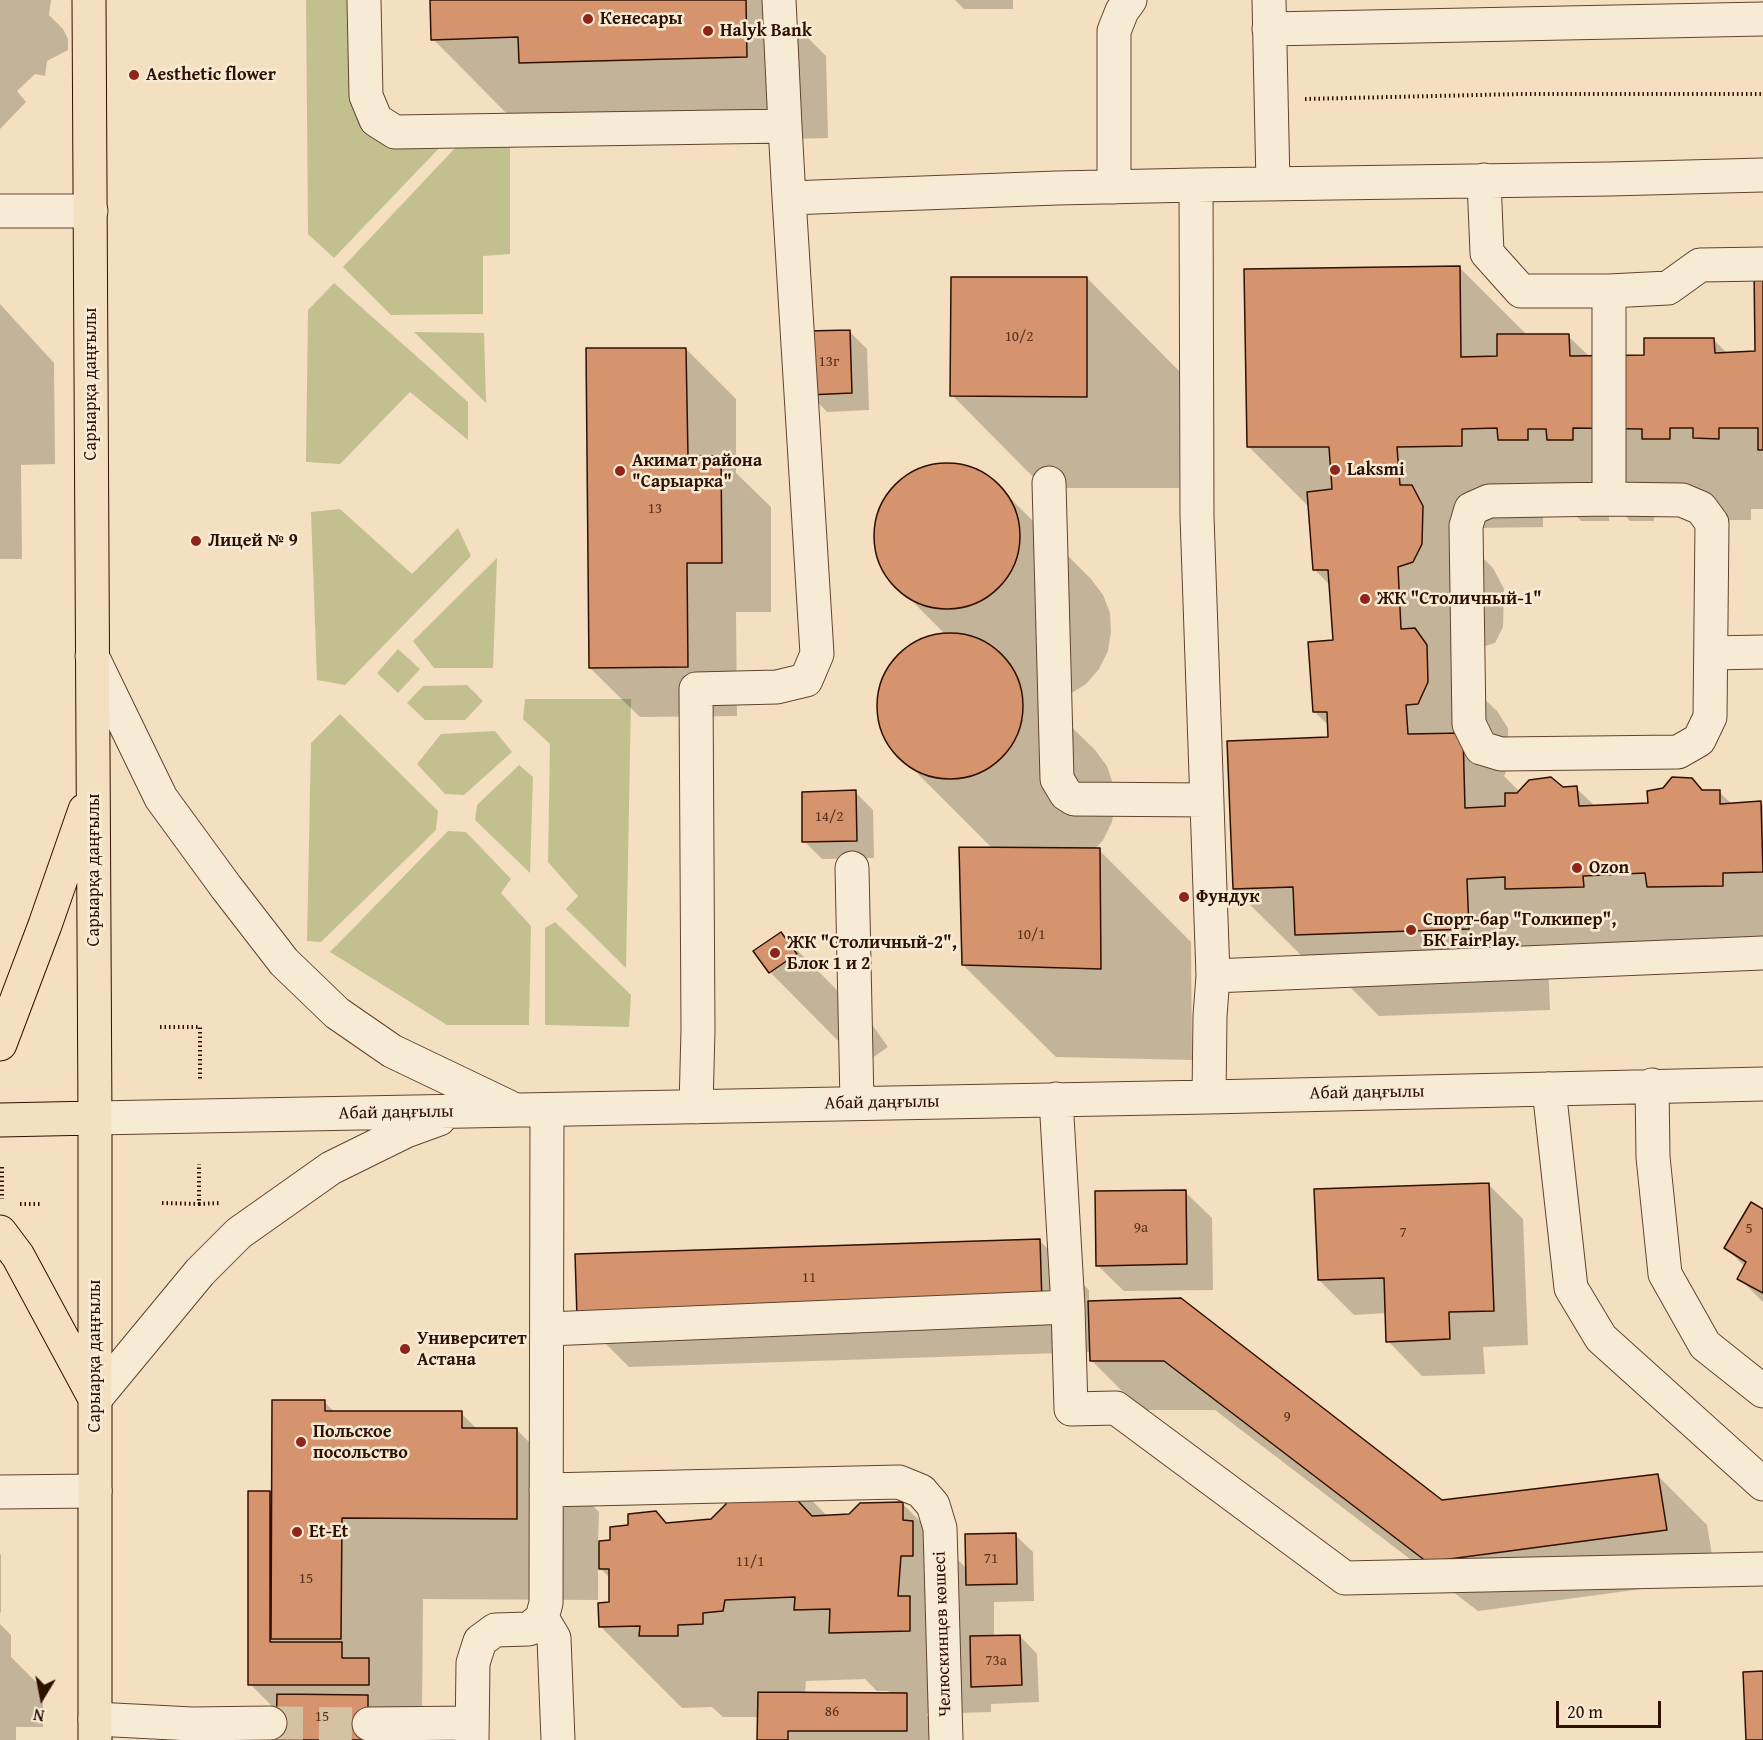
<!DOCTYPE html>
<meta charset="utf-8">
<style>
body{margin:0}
#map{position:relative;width:1763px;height:1740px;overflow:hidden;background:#f4e0c0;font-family:"Gentium Book Plus",serif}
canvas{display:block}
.north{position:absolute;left:12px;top:1668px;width:60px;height:60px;-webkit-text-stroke:4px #f8ebd6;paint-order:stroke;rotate:190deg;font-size:16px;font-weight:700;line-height:24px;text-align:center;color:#2f1000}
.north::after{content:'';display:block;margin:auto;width:21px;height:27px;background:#2f1000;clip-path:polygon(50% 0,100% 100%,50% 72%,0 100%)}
.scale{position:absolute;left:1556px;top:1701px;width:105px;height:27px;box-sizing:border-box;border:3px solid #2f1000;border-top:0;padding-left:8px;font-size:18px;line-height:21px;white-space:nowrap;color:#2f1000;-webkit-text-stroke:4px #f8ebd6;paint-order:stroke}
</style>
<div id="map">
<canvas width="1763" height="1740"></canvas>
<div class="north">N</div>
<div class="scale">20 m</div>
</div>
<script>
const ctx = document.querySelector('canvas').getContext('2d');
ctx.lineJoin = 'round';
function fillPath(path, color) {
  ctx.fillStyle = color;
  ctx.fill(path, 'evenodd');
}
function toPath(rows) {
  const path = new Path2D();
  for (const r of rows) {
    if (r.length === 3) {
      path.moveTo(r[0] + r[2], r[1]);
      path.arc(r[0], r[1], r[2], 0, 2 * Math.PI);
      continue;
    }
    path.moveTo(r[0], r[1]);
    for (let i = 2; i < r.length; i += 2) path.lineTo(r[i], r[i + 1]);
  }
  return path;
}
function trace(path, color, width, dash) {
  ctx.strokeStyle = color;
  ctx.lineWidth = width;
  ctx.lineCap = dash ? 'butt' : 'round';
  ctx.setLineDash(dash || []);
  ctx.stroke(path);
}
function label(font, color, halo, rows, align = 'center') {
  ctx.font = font + ' "Gentium Book Plus",serif';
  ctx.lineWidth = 5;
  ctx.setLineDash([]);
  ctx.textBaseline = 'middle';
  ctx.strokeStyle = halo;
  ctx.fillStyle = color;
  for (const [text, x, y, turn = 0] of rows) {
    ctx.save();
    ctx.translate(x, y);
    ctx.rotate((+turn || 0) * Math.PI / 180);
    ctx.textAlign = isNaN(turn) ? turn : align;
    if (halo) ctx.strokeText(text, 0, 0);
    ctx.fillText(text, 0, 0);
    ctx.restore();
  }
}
const green = toPath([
 [306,0,348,0,359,114,444,143,334,258,308,234],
 [510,143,510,254,483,256,483,314,391,315,343,267,455,148],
 [334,283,468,402,468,440,410,392,340,464,306,462,308,310],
 [414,332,484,333,486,403],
 [340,509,412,574,458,528,471,556,345,685,317,680,311,512],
 [497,558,493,668,434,668,413,641],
 [398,649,420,669,398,693,377,673],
 [467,685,483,701,465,720,425,720,407,703,423,686],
 [525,699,631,699,626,968,566,909,578,896,548,862,550,744,523,719],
 [340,714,438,811,436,830,321,942,307,941,311,743],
 [495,731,512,752,464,795,445,794,417,764,441,734],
 [519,765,533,777,530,873,475,820,477,805],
 [448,831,466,832,511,879,501,893,531,926,529,1025,447,1025,330,952],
 [555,922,631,995,629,1027,545,1025,545,928]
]);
const shadow = toPath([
 [0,0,51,0,49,15,63,29,68,39,68,50,47,61,45,76,35,74,17,91,26,102,0,129],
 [432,0,770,0,826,56,828,138,602,144,514,121,433,39],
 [955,0,1013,0,1013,9,964,9],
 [1459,267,1528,336,1568,336,1590,357,1646,356,1713,339,1728,354,1756,353,1763,270,1763,509,1751,509,1751,520,1725,520,1654,509,1654,521,1630,521,1620,510,1609,510,1609,521,1581,521,1570,509,1543,510,1543,527,1478,528,1480,555,1493,568,1504,589,1503,627,1495,643,1479,648,1481,696,1497,711,1508,728,1509,764,1504,776,1520,792,1576,788,1596,807,1649,805,1703,791,1719,792,1732,804,1761,803,1763,805,1763,968,1548,960,1550,1010,1379,1016,1333,970,1316,970,1234,889,1329,738,1329,726,1315,712,1334,641,1330,585,1315,570,1310,508,1249,447],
 [1087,278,1179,371,1179,488,1044,488,952,395],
 [0,304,54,363,55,464,21,465,22,559,0,559],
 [849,331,867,349,869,410,827,412,810,394],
 [686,349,736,399,736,473,771,507,771,612,736,612,737,716,640,717,590,668],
 [945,464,965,466,983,474,998,486,1091,579,1103,595,1110,613,1111,632,1108,651,1099,669,1086,684,1070,694,1044,700,1095,750,1107,766,1113,784,1115,803,1112,822,1103,840,1094,850,1099,850,1191,942,1192,1060,1056,1057,963,965,993,849,892,748,883,732,879,712,880,693,886,675,897,659,912,646,930,638,946,635,889,578,880,560,875,542,876,522,883,504,893,488,908,475,926,467],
 [855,792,873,810,874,858,822,859,804,841],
 [781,934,873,1026,888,1047,862,1065,770,972,755,951],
 [1488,1184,1523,1219,1528,1345,1483,1347,1485,1374,1422,1376,1388,1341,1387,1313,1354,1315,1319,1280],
 [1185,1192,1212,1218,1213,1290,1124,1291,1097,1265],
 [1763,1211,1763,1302,1739,1278,1745,1267,1726,1248],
 [1039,1240,1089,1290,1089,1302,1442,1501,1657,1475,1707,1525,1716,1579,1478,1611,1215,1410,1141,1410,1091,1360,1091,1352,629,1367,579,1317],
 [324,1402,335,1412,461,1413,478,1430,517,1430,599,1512,598,1543,611,1542,667,1525,712,1521,798,1486,828,1517,850,1515,902,1503,967,1569,1015,1535,1033,1552,1034,1601,994,1602,994,1637,1020,1636,1037,1654,1039,1702,991,1704,991,1712,926,1714,933,1721,933,1740,759,1740,759,1717,723,1717,712,1707,682,1708,600,1626,610,1604,610,1578,598,1566,598,1600,423,1599,422,1720,277,1740,276,1710,250,1684,269,1493,273,1496],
 [865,1679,877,1691,888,1691,892,1694,805,1693,806,1681],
 [0,1554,1,1555,1,1612,0,1613],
 [0,1624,11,1635,11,1657,43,1689,43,1727,16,1727,16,1740,0,1740]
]);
const building = toPath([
 [430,0,746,0,747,57,519,63,518,37,431,40,430,0],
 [1460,266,1461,357,1497,356,1497,334,1569,334,1570,356,1644,355,1644,338,1714,338,1715,353,1755,351,1754,269,1763,269,1763,450,1758,450,1758,428,1719,428,1719,439,1693,438,1693,428,1670,428,1670,439,1642,439,1642,429,1573,428,1573,440,1547,440,1546,429,1528,429,1528,440,1498,440,1497,428,1462,429,1462,446,1397,447,1400,485,1412,485,1423,506,1422,544,1413,562,1398,567,1401,629,1415,628,1427,645,1428,682,1418,704,1406,705,1408,734,1463,733,1465,808,1505,806,1505,793,1517,793,1529,780,1551,777,1563,787,1577,786,1579,806,1648,803,1647,791,1663,788,1672,777,1692,778,1702,790,1720,790,1720,804,1761,801,1763,872,1723,873,1723,886,1647,887,1645,873,1583,876,1584,887,1505,889,1505,877,1467,879,1469,929,1295,935,1293,887,1233,889,1227,741,1328,737,1327,712,1313,712,1308,642,1333,640,1328,570,1313,570,1307,492,1332,489,1329,447,1247,447,1244,269,1460,266],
 [951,277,1087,277,1087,397,950,396,951,277],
 [850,330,852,393,808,395,806,331,850,330],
 [586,348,686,348,688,456,721,456,722,563,687,563,688,667,589,668,586,348],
 [947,536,73],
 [950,706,73],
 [856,790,857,841,802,842,802,792,856,790],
 [959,847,1100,848,1101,969,962,965,959,847],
 [781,932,797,954,769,973,753,951,781,932],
 [1489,1183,1494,1311,1449,1312,1450,1339,1386,1342,1384,1278,1318,1280,1314,1189,1489,1183],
 [1186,1190,1187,1264,1096,1266,1095,1191,1186,1190],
 [1751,1202,1763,1209,1763,1293,1737,1279,1746,1262,1724,1248,1751,1202],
 [1040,1239,1042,1303,577,1318,575,1254,1040,1239],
 [1181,1298,1442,1500,1658,1474,1667,1530,1427,1562,1164,1361,1090,1361,1088,1301,1181,1298],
 [272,1400,325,1400,325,1411,462,1411,462,1428,517,1428,517,1519,342,1518,341,1639,271,1639,272,1400],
 [799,1485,799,1502,812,1516,849,1514,860,1503,903,1502,903,1520,913,1521,913,1556,901,1556,898,1596,910,1596,910,1631,829,1633,830,1609,794,1610,795,1597,725,1600,723,1611,703,1613,703,1624,678,1625,678,1636,639,1636,640,1626,599,1627,598,1603,609,1602,609,1569,599,1569,599,1541,610,1540,610,1527,628,1525,628,1514,656,1511,666,1523,711,1519,726,1504,726,1491,799,1485],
 [248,1491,270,1491,270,1642,342,1642,342,1658,369,1658,369,1685,248,1685,248,1491],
 [1016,1533,1017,1584,966,1585,965,1534,1016,1533],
 [1020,1635,1022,1685,971,1687,970,1636,1020,1635],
 [1763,1671,1763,1740,1746,1740,1743,1672,1763,1671],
 [758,1692,907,1693,907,1731,788,1731,788,1740,757,1740,758,1692],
 [277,1694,368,1695,368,1740,276,1740,277,1694]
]);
const minorTunnel = toPath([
 [270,1723,369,1724]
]);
const path = toPath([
 [1305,99,1520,94,1763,94],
 [160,1027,200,1027,200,1081],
 [2,1167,2,1199],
 [162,1203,199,1204,199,1164],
 [20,1204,41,1204],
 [199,1204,221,1203]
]);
const minor = toPath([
 [364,0,366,96,376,120,395,132,785,126,779,0],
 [1269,0,1273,184],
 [1269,29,1763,19],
 [785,126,789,198,1057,188,1196,185,1197,516,1213,976,1210,1016,1209,1097],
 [1484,180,1487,253,1521,291,1609,291,1668,288,1700,265,1763,264],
 [1196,185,1610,179,1763,175],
 [1114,187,1114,31,1122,11,1130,0],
 [0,211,91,211],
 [1609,291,1609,499],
 [1049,483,1057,779,1066,794,1074,799,1207,800],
 [1609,499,1682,500,1701,508,1712,523,1710,717,1699,740,1678,752,1501,754,1481,748,1469,724,1466,526,1471,509,1489,501,1609,499],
 [1712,653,1763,652],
 [92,656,161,798,226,887,284,962,337,1013,392,1051,509,1107],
 [852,868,857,1103],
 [1213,976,1763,953],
 [1652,1085,1653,1157,1665,1274,1705,1345,1763,1391],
 [1549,1089,1571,1288,1601,1338,1763,1484],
 [1056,1099,1068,1307,1071,1409,1116,1408,1345,1578,1763,1569],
 [696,1107,698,1030,696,689,777,687,806,680,817,654,789,198],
 [95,1118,1209,1097,1763,1084],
 [548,1329,1068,1307],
 [95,1399,200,1272,239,1233,331,1168,406,1131,439,1119],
 [546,1490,899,1482,921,1491,933,1505,940,1528,946,1740],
 [0,1492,95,1491],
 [542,1618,554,1638,558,1740],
 [95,1719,192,1724,270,1723],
 [369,1724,472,1723],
 [472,1740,473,1663,480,1641,495,1630,529,1629,542,1618,546,1603,547,1110]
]);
const major = toPath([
 [89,0,95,1118,95,1740],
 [0,1044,45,925,85,810],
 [0,1120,95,1118],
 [0,1232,18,1256,93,1395]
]);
const markers = [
 [588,19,6,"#8f2418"],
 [708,31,6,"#8f2418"],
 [134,75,6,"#8f2418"],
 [1335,470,6,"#8f2418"],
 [620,471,6,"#8f2418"],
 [196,541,6,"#8f2418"],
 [1365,599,6,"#8f2418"],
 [1577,868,6,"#8f2418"],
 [1184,897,6,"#8f2418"],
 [1411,930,6,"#8f2418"],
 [775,953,6,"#8f2418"],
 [405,1349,6,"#8f2418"],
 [301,1442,6,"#8f2418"],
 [297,1532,6,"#8f2418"]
];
const numberNames = [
 ["10/2",1019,337],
 ["13г",829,362],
 ["13",655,509],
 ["14/2",829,817],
 ["10/1",1031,935],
 ["9а",1141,1228],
 ["5",1749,1229],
 ["7",1403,1233],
 ["11",809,1278],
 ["9",1287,1417],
 ["71",991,1559],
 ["11/1",750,1562],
 ["15",306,1579],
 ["73а",996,1661],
 ["86",832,1712],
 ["15",322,1717]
];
const poiNames = [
 ["Кенесары",600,19],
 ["Halyk Bank",720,31],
 ["Aesthetic flower",146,75],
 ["Акимат района",632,461],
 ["\"Сарыарка\"",632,482],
 ["Laksmi",1347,470],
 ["Лицей № 9",208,541],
 ["ЖК \"Столичный-1\"",1377,599],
 ["Ozon",1589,868],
 ["Фундук",1196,897],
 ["Спорт-бар \"Голкипер\",",1423,920],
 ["БК FairPlay.",1423,941],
 ["ЖК \"Столичный-2\",",787,943],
 ["Блок 1 и 2",787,964],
 ["Университет",417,1339],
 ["Астана",417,1360],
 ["Польское",313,1432],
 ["посольство",313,1453],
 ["Et-Et",309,1532]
];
const streetNames = [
 ["Сарыарқа даңғылы",91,384,-90],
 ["Сарыарқа даңғылы",94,870,-90],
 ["Абай даңғылы",1367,1093,-1],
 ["Абай даңғылы",882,1103,-1],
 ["Абай даңғылы",396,1113,-1],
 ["Сарыарқа даңғылы",95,1356,-90],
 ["Челюскинцев көшесі",943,1634,-92]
];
fillPath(green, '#c2c08e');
fillPath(shadow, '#0003');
fillPath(building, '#d5936e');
trace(building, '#2f1000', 1.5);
trace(minorTunnel, '#d6c1a3', 33, [33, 16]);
trace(minor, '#604430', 35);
trace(major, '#2f1000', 35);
trace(path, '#2f1000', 4, [1.5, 3]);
trace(minor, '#f8ebd6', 33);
trace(major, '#f4e0c0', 33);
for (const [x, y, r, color] of markers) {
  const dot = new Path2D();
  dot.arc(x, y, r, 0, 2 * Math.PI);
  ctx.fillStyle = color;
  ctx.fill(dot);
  trace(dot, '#f8ebd6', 2);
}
label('15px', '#58311c', null, numberNames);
label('bold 18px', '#2f1000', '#f8ebd6', poiNames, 'left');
label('18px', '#2f1000', '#f8ebd6', streetNames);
</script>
